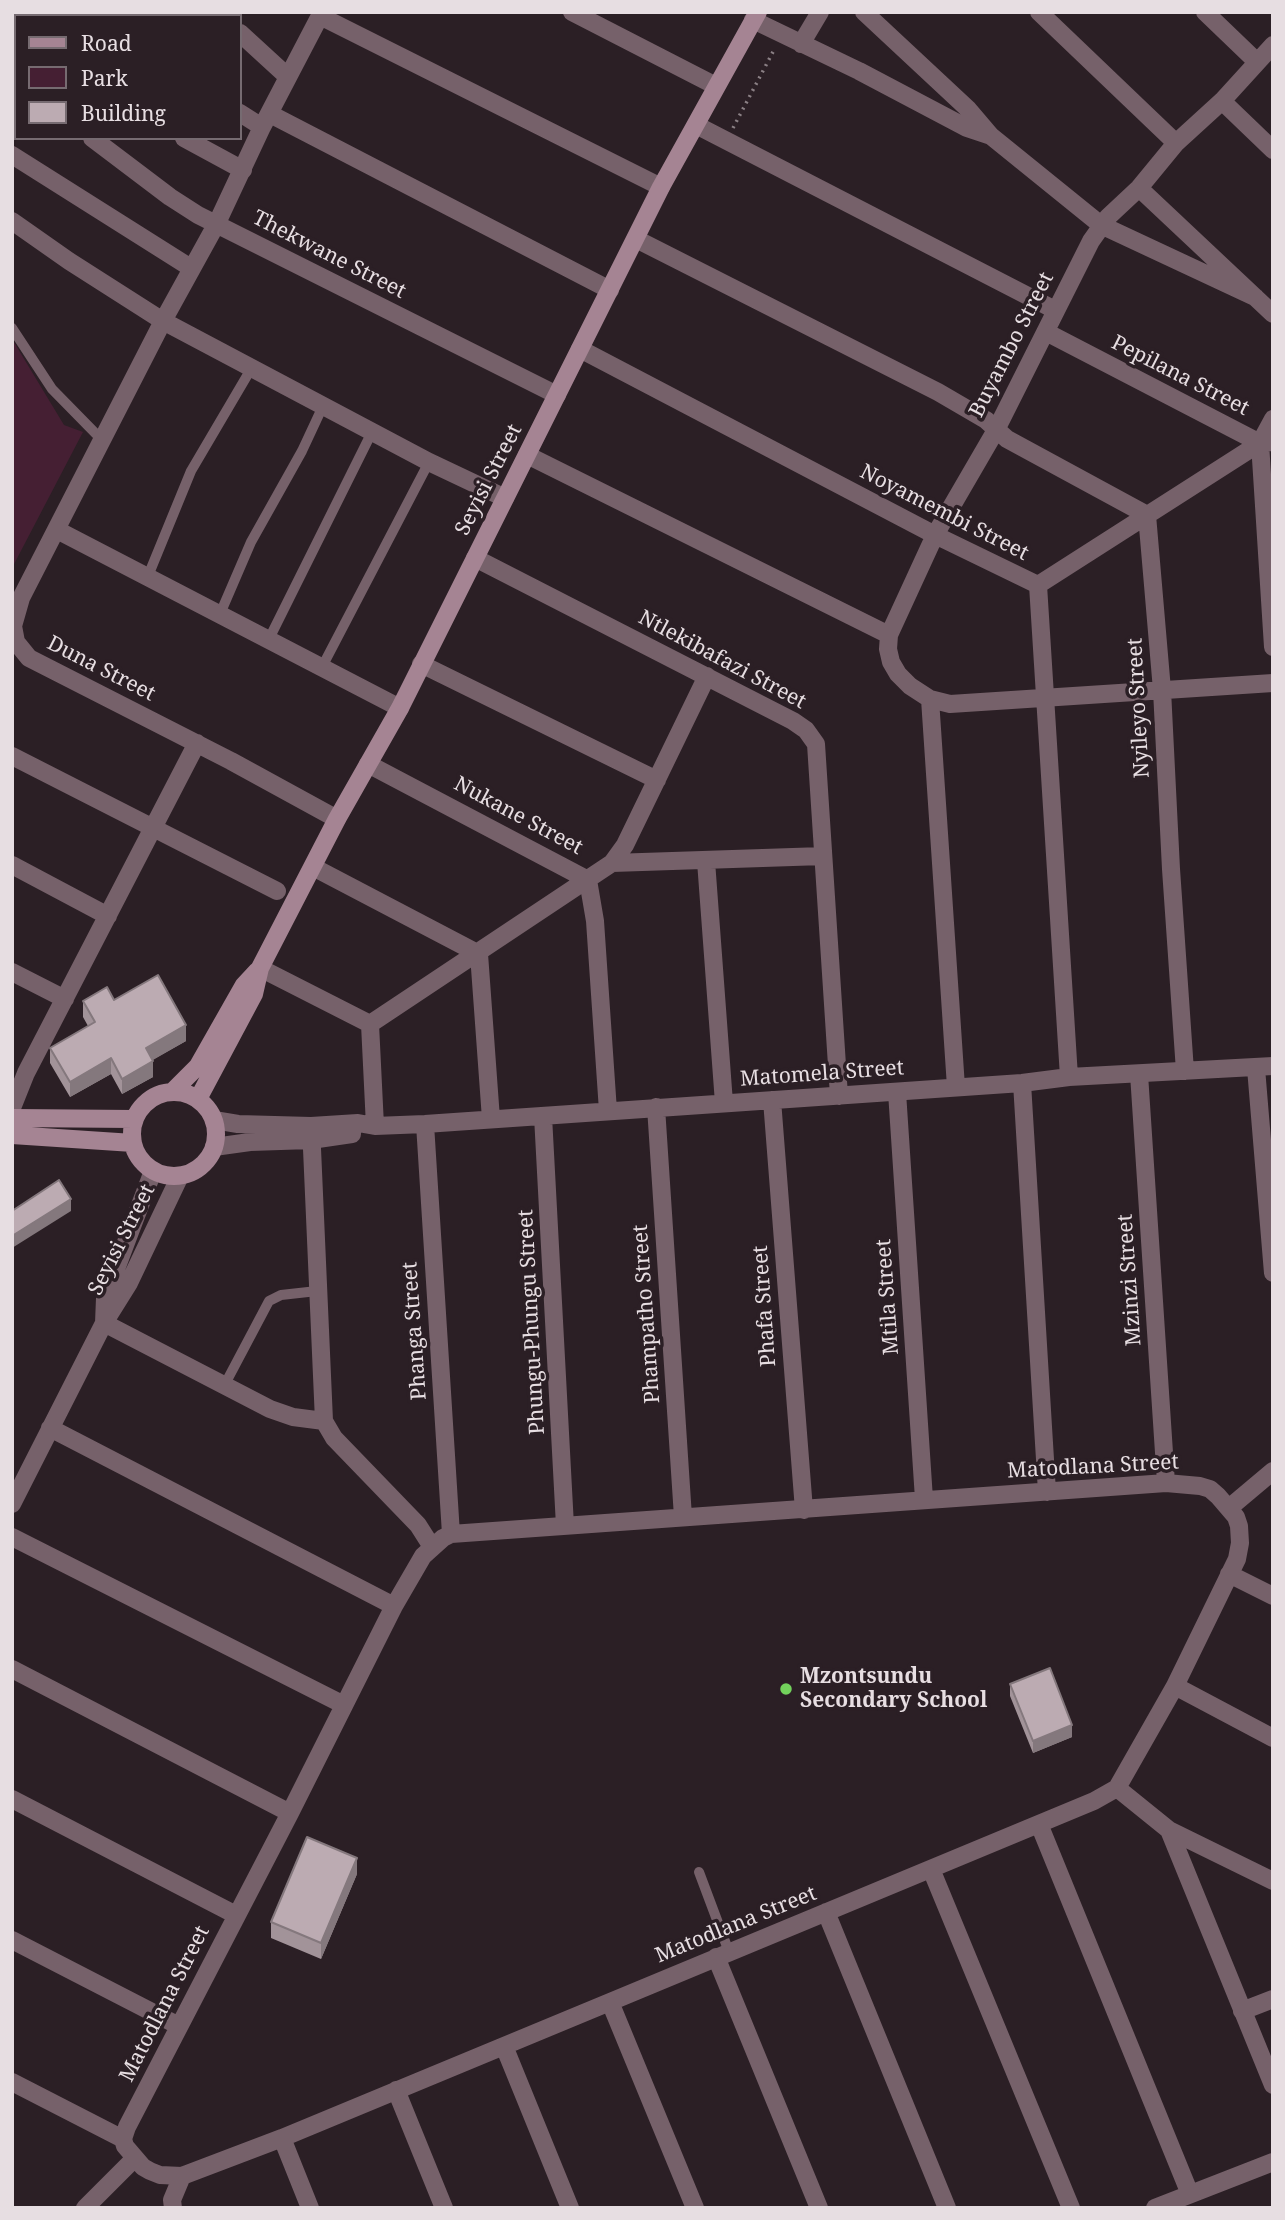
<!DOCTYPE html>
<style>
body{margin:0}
#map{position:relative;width:1285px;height:2220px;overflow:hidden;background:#2b1f25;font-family:"Noto Serif",serif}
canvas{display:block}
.frame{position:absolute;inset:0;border:14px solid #e7dee2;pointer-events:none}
.legend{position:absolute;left:14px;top:14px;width:228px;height:126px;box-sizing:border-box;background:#2b1f25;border:2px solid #766b71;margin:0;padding:9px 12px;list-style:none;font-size:21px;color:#e7dee2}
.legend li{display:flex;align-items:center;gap:14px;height:35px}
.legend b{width:35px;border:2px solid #766b71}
</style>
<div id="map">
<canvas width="1285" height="2220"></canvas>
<div class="frame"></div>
<ul class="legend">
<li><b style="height:9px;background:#a58493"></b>Road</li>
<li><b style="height:19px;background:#451f33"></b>Park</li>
<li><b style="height:19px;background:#bcabb2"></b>Building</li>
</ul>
</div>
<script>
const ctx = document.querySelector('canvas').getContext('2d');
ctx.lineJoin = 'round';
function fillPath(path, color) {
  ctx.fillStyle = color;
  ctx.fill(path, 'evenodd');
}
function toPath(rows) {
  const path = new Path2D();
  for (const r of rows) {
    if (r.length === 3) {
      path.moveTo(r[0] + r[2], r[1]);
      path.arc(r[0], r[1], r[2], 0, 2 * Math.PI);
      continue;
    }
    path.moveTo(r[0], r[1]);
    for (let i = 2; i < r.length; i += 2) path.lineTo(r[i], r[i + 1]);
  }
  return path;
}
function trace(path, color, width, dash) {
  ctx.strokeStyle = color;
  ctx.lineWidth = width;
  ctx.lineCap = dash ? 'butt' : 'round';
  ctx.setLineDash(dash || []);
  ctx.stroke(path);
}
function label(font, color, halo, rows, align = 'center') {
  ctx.font = font + ' "Noto Serif",serif';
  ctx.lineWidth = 7;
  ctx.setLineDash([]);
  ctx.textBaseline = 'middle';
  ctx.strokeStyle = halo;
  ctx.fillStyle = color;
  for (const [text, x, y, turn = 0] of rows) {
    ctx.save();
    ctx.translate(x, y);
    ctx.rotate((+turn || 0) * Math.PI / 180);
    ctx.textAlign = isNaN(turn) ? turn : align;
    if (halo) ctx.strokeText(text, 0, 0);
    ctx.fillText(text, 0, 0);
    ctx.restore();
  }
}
const green = toPath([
 [12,339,64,425,83,432,12,568]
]);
const path = toPath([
 [733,128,775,48]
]);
const lane = toPath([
 [12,328,52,389,102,440],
 [148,576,191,471,251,369],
 [220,614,251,542,302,451,323,406],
 [269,639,372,432],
 [322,667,429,462],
 [224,1386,269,1301,281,1295,317,1291],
 [699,1872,729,1952]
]);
const street = toPath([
 [114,12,117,16],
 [218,12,221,16],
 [322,12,262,127,217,223,163,321,21,598,13,626,16,642,29,658,231,761,337,819],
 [572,12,716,86],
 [864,12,968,109,991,136],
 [1039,12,1176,143],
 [1205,12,1256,61],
 [12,15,16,18],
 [320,16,661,187],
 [753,20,859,71,967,128,991,136,1101,225,1255,297],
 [240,33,288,77],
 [801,44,820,12],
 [1273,45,1222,101,1176,143,1139,188,1108,217,1091,241,996,430,935,535,889,635,888,649,891,662,898,674,910,686,930,699,950,704,1273,683],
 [12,79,16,83],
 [1222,101,1273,150],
 [240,113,262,127],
 [270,114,610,290],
 [696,125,1055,310],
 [92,138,170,197,198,215,557,395],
 [184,138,243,170],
 [12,155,191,268],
 [1139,188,1273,314],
 [12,221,69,261,163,321,429,462,505,498],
 [636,239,938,392,986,420,1007,439,1147,515,1162,690,1171,869,1185,1071],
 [1046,332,1260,443,1273,647],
 [580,349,935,535,1038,585],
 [1260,443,1273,419],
 [527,455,889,635],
 [57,530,400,708],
 [475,558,793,721,806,730,816,744,839,1096],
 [1038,585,1069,1077],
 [1038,585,1260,443,1273,442],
 [421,664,657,780],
 [930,699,956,1087],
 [12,756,277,891],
 [368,764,588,880,595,921,608,1111],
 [706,861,724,1103],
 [612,863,823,856],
 [12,865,108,916],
 [313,867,479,954,491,1119],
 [260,968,370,1024],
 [12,972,65,999],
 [370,1024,612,863,625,845,707,676],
 [370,1024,375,1126],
 [1256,1068,1273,1273],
 [1139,1074,1166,1483],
 [1022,1083,1047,1492],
 [897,1092,924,1499],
 [772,1100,804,1510],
 [656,1107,683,1517],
 [12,1108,26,1073,197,743],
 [543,1116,565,1526],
 [214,1120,238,1124,311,1126,358,1123,375,1126,425,1124,1022,1083,1069,1077,1273,1066],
 [425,1124,451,1534],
 [311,1126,324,1421,334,1438,418,1525,432,1547],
 [214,1147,250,1142,311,1140,352,1134],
 [104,1323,270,1409,293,1417,324,1421],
 [104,1323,105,1298,153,1171],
 [50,1428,394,1606],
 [1166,1483,1200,1486,1210,1489,1218,1496,1236,1517,1239,1526,1240,1543,1237,1559,1175,1686,1117,1788,1094,1801,610,2002,282,2138,182,2176,160,2175,150,2171,143,2167,125,2146,123,2139,127,2127,290,1813,394,1606,423,1556,443,1538,451,1534,1166,1483],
 [12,1504,104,1323,129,1283,180,1176],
 [1229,1508,1273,1471],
 [12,1537,344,1705],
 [1229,1574,1273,1596],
 [12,1669,290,1813],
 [1175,1686,1273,1738],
 [1117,1788,1169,1830,1273,1881],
 [12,1799,236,1915],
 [1039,1824,1190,2194],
 [1169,1830,1273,2085],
 [931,1869,1071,2208],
 [826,1912,947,2208],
 [12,1940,179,2026],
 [716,1957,819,2208],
 [610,2002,695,2208],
 [1242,2011,1273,1999],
 [504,2046,570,2208],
 [12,2082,123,2139],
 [396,2090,444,2208],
 [282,2138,310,2208],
 [85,2208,135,2158],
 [173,2208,172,2200,182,2176],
 [1155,2208,1273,2162]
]);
const secondary = toPath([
 [173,1091,198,1066,244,985,257,971],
 [174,1134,42],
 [198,1099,254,994,260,968,337,819,400,708,661,187,758,12],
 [12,1118,134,1119],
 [12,1135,133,1143]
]);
const wall = toPath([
 [114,1000,186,1041,152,1060,153,1077,122,1094,111,1074,70,1097,50,1063,50,1048,88,1026,83,1017,83,1001],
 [1010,1684,1072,1737,1033,1753,1010,1696],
 [357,1874,321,1959,271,1938,271,1922]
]);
const shadedWall = toPath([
 [186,1025,186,1041,146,1064,146,1048],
 [111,1058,111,1074,70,1097,70,1082],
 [153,1061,153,1077,122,1094,122,1079],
 [71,1199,71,1211,12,1248,12,1236],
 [1072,1725,1072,1737,1033,1753,1033,1741],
 [357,1858,357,1874,321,1959,321,1943]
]);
const building = toPath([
 [158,975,186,1025,146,1048,153,1061,122,1079,111,1058,70,1082,50,1048,95,1022,83,1001,107,987,114,1000,158,975],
 [59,1180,71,1199,12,1236,12,1211,59,1180],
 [1050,1668,1072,1725,1033,1741,1010,1684,1050,1668],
 [307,1837,357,1858,321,1943,271,1922,307,1837]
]);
const markers = [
 [786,1689,7,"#73d25c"]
];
const streetNames = [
 ["Thekwane Street",329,255,27],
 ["Buyambo Street",1012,345,-63],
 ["Pepilana Street",1180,376,27],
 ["Seyisi Street",489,480,-63],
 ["Noyamembi Street",944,513,27],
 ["Ntlekibafazi Street",722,660,28],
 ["Duna Street",101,669,27],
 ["Nyileyo Street",1139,708,-93],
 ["Nukane Street",518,816,28],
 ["Matomela Street",822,1074,-4],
 ["Seyisi Street",122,1240,-63],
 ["Mzinzi Street",1130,1280,-94],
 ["Mtila Street",888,1297,-94],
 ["Phafa Street",765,1306,-94],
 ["Phampatho Street",647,1314,-94],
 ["Phungu-Phungu Street",532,1322,-93],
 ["Phanga Street",415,1331,-94],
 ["Matodlana Street",1093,1467,-3],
 ["Matodlana Street",736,1925,-22],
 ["Matodlana Street",165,2004,-63]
];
const poiNames = [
 ["Mzontsundu",800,1677],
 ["Secondary School",800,1701]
];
fillPath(green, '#451f33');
trace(path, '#8b8085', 3.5, [2, 5]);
trace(lane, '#76616a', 10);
trace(street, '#76616a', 18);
trace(secondary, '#a58493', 18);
fillPath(wall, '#a29399');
fillPath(shadedWall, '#84787d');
fillPath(building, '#bcabb2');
trace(building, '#84787d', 2);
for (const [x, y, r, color] of markers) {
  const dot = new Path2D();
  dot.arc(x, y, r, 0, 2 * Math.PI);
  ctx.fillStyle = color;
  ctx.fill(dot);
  trace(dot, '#2b1f25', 2.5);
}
label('21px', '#e7dee2', '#2b1f25', streetNames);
label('bold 21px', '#e7dee2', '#2b1f25', poiNames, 'left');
</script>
